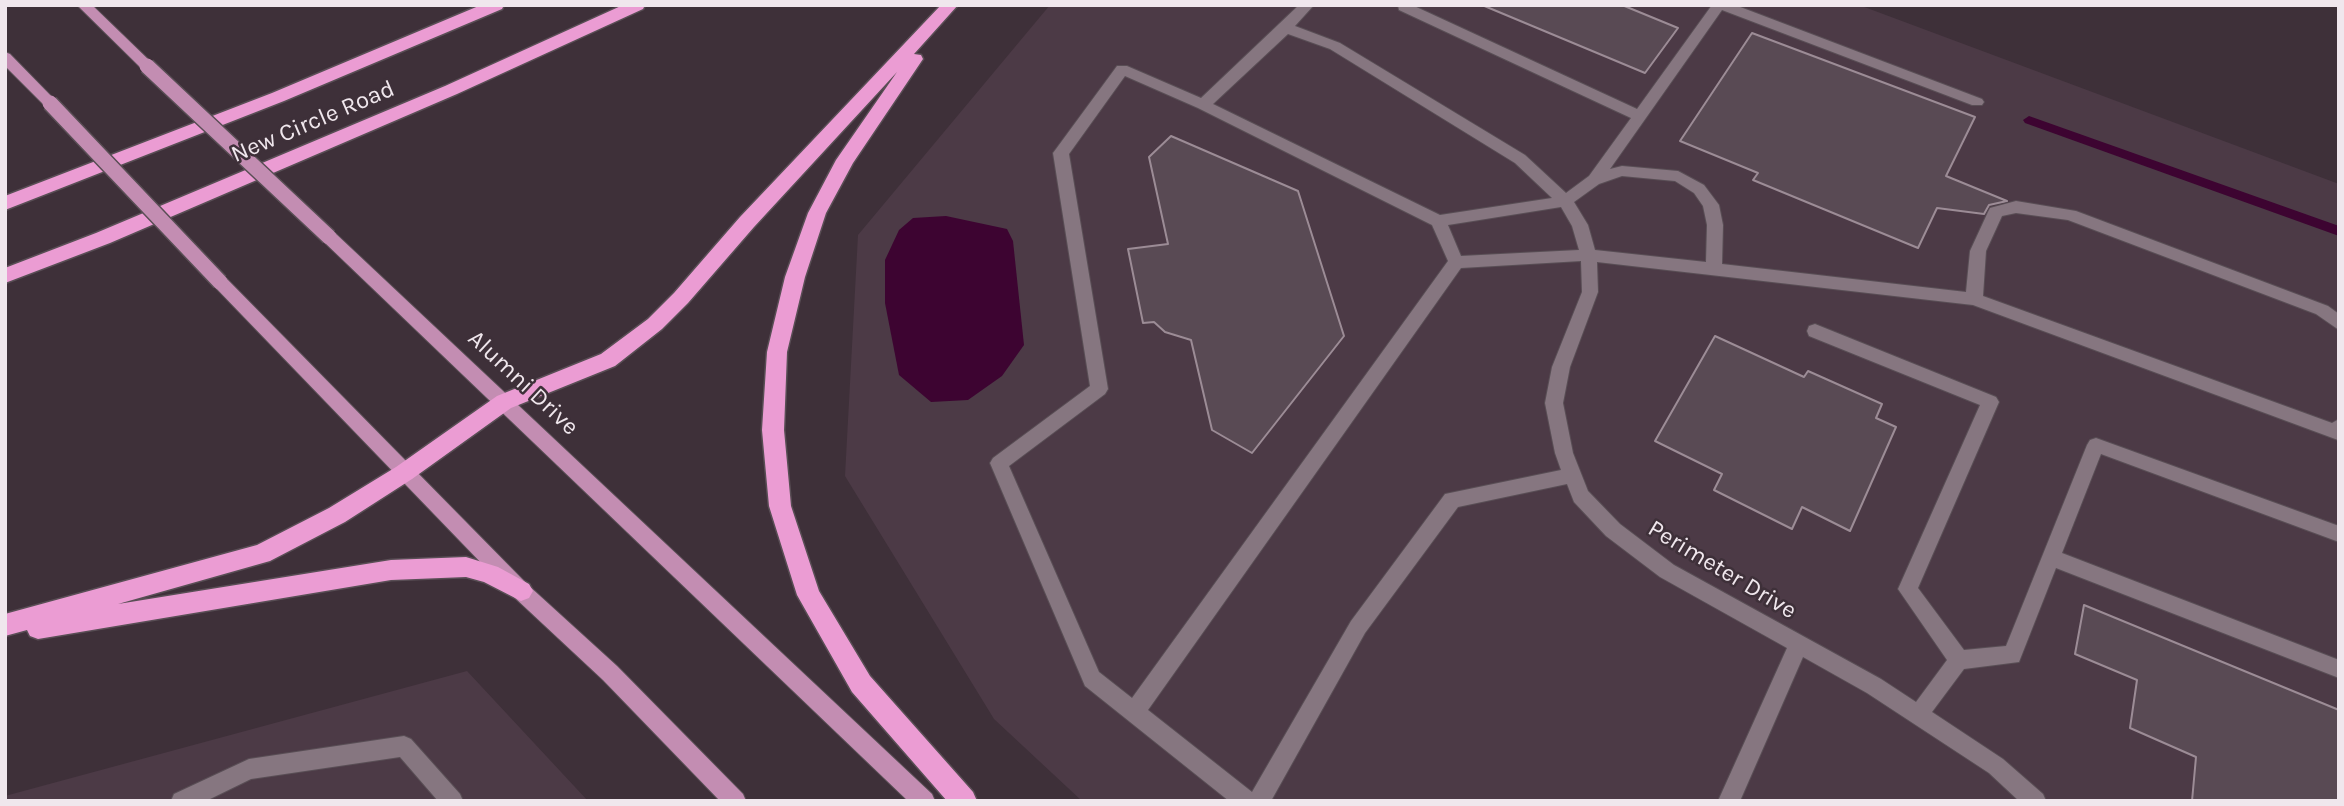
<!DOCTYPE html>
<style>
body{margin:0}
#map{position:relative;width:2344px;height:806px;overflow:hidden;background:#3e3039;font-family:Karla,sans-serif}
canvas{display:block}
.frame{position:absolute;inset:0;border:7px solid #f0e7ed;pointer-events:none}
</style>
<div id="map">
<canvas width="2344" height="806"></canvas>
<div class="frame"></div>
</div>
<script>
const ctx = document.querySelector('canvas').getContext('2d');
ctx.lineJoin = 'round';
function fillPath(path, color) {
  ctx.fillStyle = color;
  ctx.fill(path, 'evenodd');
}
function toPath(rows) {
  const path = new Path2D();
  for (const r of rows) {
    path.moveTo(r[0], r[1]);
    for (let i = 2; i < r.length; i += 2) path.lineTo(r[i], r[i + 1]);
  }
  return path;
}
function trace(path, color, width, dash) {
  ctx.strokeStyle = color;
  ctx.lineWidth = width;
  ctx.lineCap = dash ? 'butt' : 'round';
  ctx.setLineDash(dash || []);
  ctx.stroke(path);
}
function label(font, color, halo, rows, align = 'center') {
  ctx.font = font + ' Karla,sans-serif';
  ctx.lineWidth = 5;
  ctx.setLineDash([]);
  ctx.textBaseline = 'middle';
  ctx.strokeStyle = halo;
  ctx.fillStyle = color;
  for (const [text, x, y, turn = 0] of rows) {
    ctx.save();
    ctx.translate(x, y);
    ctx.rotate((+turn || 0) * Math.PI / 180);
    ctx.textAlign = isNaN(turn) ? turn : align;
    if (halo) ctx.strokeText(text, 0, 0);
    ctx.fillText(text, 0, 0);
    ctx.restore();
  }
}
const built = toPath([
 [1050,5,1859,5,2339,184,2339,801,1082,801,994,719,845,476,858,235],
 [467,671,588,801,5,801,5,796]
]);
const water = toPath([
 [946,216,1007,229,1013,241,1024,345,1002,376,968,400,931,402,899,375,885,303,885,260,899,230,913,218]
]);
const stream = toPath([
 [2029,116,2339,226,2339,236,2025,123,2023,120,2029,116]
]);
const building = toPath([
 [1482,5,1622,5,1678,28,1645,73,1482,5],
 [1752,33,1975,117,1946,176,2007,201,1989,205,1984,214,1937,208,1918,248,1753,180,1758,173,1680,141,1752,33],
 [1171,136,1298,191,1344,336,1252,453,1212,430,1191,340,1165,332,1154,322,1143,323,1128,249,1168,244,1149,157,1171,136],
 [1715,336,1804,377,1808,371,1882,404,1876,418,1896,427,1850,531,1802,507,1792,529,1714,490,1722,474,1655,441,1715,336],
 [2084,605,2339,710,2339,801,2192,801,2196,757,2130,728,2137,680,2075,654,2084,605]
]);
const minor = toPath([
 [1299,5,1314,5,1295,26,1340,43,1525,155,1566,193,1589,176,1631,118,1399,10,1398,5,1412,5,1637,109,1712,5,1735,5,1982,99,1984,102,1982,105,1972,105,1722,10,1610,169,1622,166,1678,171,1704,185,1719,205,1723,225,1722,264,1966,292,1970,251,1988,212,1990,208,2016,201,2076,211,2328,306,2339,314,2339,330,2316,314,2068,220,2016,213,2002,216,1986,251,1983,296,2332,423,2339,419,2338,440,1973,305,1597,262,1598,292,1570,367,1563,403,1573,453,1588,491,1620,524,1674,565,1881,679,1916,702,1947,660,1898,589,1980,405,1809,336,1807,331,1809,326,1815,324,1996,397,1999,402,1918,588,1964,650,2006,646,2087,445,2090,440,2096,438,2339,526,2339,542,2101,454,2062,553,2339,660,2339,678,2056,568,2019,662,1964,669,1932,712,2003,759,2043,794,2046,801,2019,801,1989,773,1867,693,1803,657,1740,801,1718,801,1787,648,1660,577,1606,536,1574,502,1567,484,1458,507,1365,633,1271,801,1229,801,1085,686,990,463,993,458,1090,386,1053,153,1056,149,1117,66,1127,66,1201,98,1299,5],
 [1288,34,1330,49,1515,163,1552,198,1440,215,1213,104,1288,34],
 [1125,76,1198,108,1432,225,1448,261,1132,698,1099,672,1009,466,1105,394,1108,389,1069,154,1125,76],
 [1622,176,1675,181,1694,193,1703,206,1707,225,1706,262,1595,250,1588,225,1574,202,1599,184,1622,176],
 [1561,207,1572,226,1579,250,1461,256,1448,225,1561,207],
 [1581,261,1582,292,1552,367,1545,403,1555,453,1561,470,1445,494,1351,621,1252,792,1148,710,1461,268,1581,261],
 [404,736,411,739,460,794,463,801,438,801,400,757,251,779,206,801,171,801,174,794,249,759,404,736]
]);
const major = toPath([
 [77,5,92,5,152,63,152,69,142,69,77,5],
 [5,52,10,54,55,100,57,103,55,106,45,106,5,66,5,52],
 [329,231,335,233,932,794,935,801,908,801,323,241,321,237,323,233,329,231],
 [220,276,226,278,528,585,617,666,743,794,746,801,720,801,603,680,514,597,214,286,212,282,214,278,220,276]
]);
const highway = toPath([
 [481,5,504,5,502,9,284,101,5,210,5,196,272,93,481,5],
 [623,5,645,5,643,9,457,94,110,243,5,283,5,268,96,233,445,86,623,5],
 [941,5,958,5,914,54,921,55,923,59,853,163,826,213,805,277,787,352,784,430,791,506,819,591,870,676,973,792,977,801,947,801,852,692,797,595,769,506,762,430,767,352,785,277,808,213,836,160,897,72,754,227,688,303,662,329,615,366,511,408,412,479,345,522,270,561,118,604,391,560,466,557,498,567,529,584,533,591,529,598,521,601,484,582,466,577,391,580,38,639,30,636,27,630,5,636,5,614,257,545,329,508,396,467,497,396,601,354,648,319,674,293,740,217,941,5]
]);
const majorBridge = toPath([
 [147,66,329,237],
 [50,103,220,282]
]);
const streetNames = [
 ["New Circle Road",313,122,-23],
 ["Alumni Drive",523,383,43],
 ["Perimeter Drive",1722,570,31]
];
fillPath(built, '#4c3a46');
fillPath(water, '#3d0431');
fillPath(stream, '#3d0431');
fillPath(building, '#594a54');
trace(building, '#9c8c96', 2);
trace(minor, '#594e55', 2);
trace(major, '#594e55', 2);
trace(highway, '#594e55', 3);
fillPath(minor, '#867680');
fillPath(major, '#c38db2');
fillPath(highway, '#eb9cd3');
trace(majorBridge, '#594e55', 18, []);
trace(majorBridge, '#c38db2', 15);
label('24px', '#f0e7ed', '#3e3039', streetNames);
</script>
